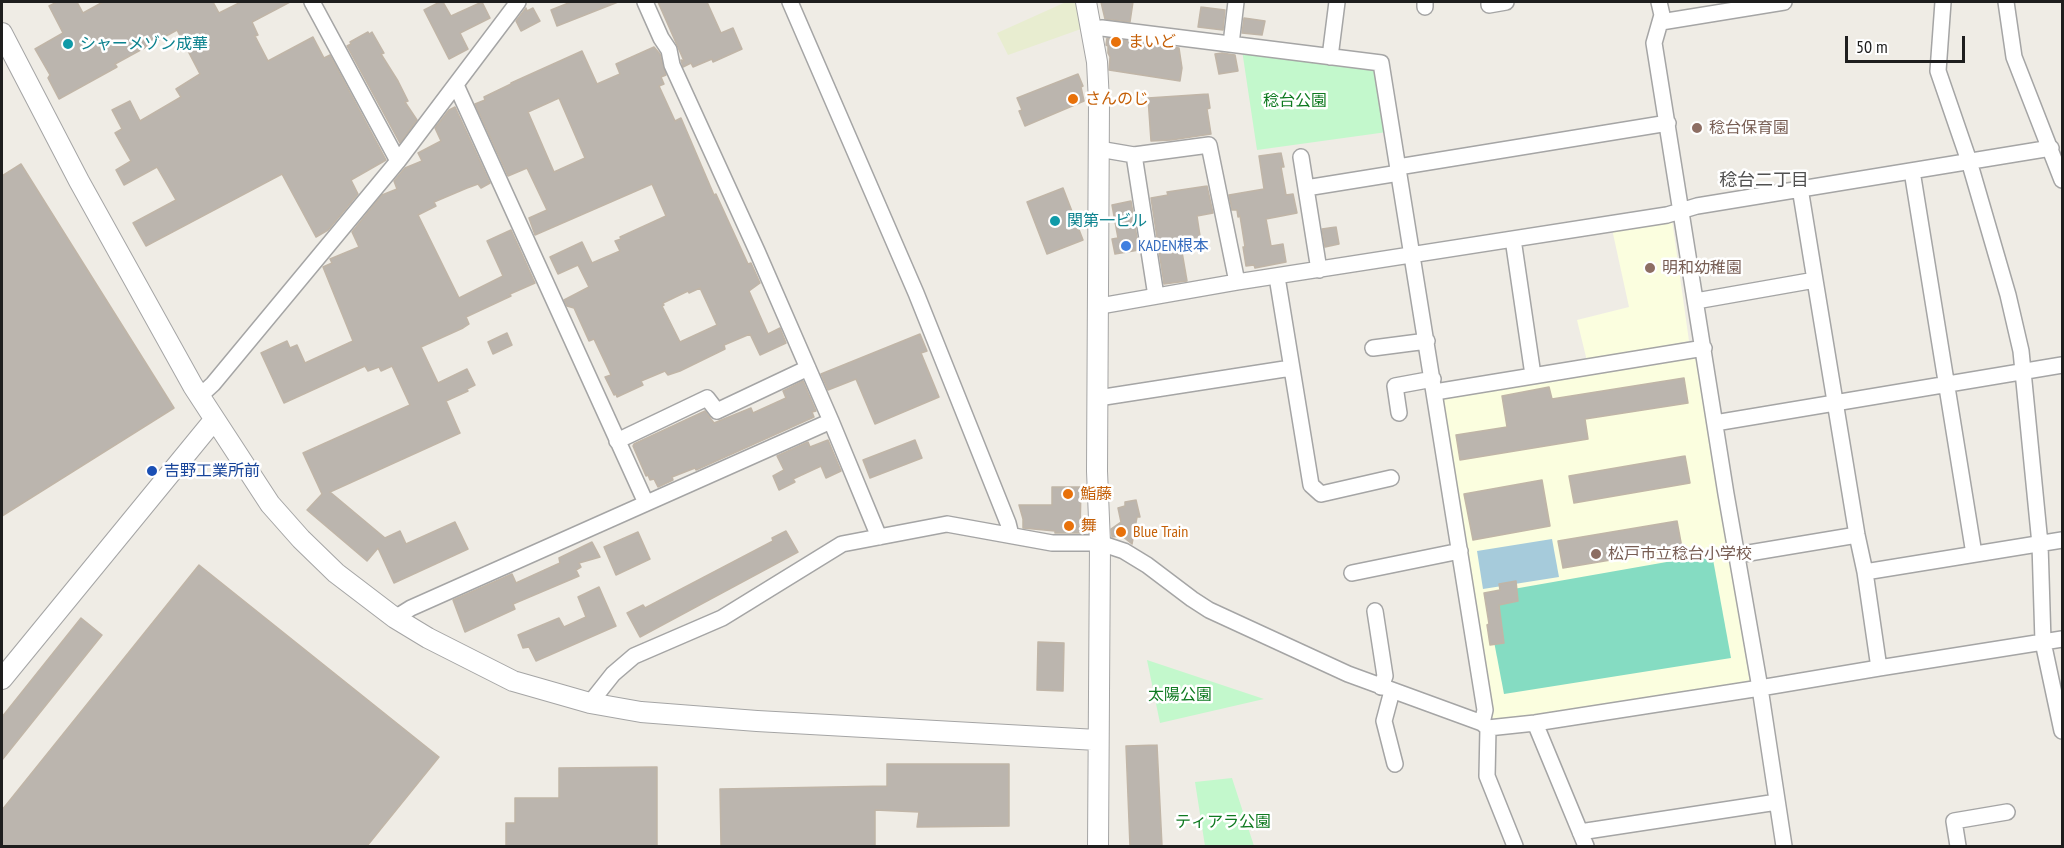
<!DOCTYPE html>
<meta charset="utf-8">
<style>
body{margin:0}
#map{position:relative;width:2064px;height:848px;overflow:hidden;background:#efece5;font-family:"PT Sans Narrow",sans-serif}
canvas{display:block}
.frame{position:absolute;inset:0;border:3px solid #1e1e1e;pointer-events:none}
.scale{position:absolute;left:1845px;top:36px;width:120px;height:27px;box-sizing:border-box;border:3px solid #1e1e1e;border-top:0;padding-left:8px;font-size:18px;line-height:21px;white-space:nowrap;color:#1e1e1e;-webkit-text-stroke:4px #fff;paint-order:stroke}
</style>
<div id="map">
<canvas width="2064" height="848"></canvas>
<div class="frame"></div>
<div class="scale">50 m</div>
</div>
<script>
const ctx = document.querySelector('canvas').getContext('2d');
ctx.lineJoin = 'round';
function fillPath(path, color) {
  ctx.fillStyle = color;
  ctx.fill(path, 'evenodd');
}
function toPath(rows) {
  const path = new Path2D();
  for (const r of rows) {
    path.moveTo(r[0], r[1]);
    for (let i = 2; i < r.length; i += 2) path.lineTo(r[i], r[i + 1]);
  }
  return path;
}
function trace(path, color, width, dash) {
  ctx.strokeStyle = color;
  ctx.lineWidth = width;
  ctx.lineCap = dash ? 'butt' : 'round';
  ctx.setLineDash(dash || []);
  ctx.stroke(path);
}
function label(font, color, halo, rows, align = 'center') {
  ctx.font = font + ' "PT Sans Narrow","Noto Sans JP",sans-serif';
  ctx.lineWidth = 5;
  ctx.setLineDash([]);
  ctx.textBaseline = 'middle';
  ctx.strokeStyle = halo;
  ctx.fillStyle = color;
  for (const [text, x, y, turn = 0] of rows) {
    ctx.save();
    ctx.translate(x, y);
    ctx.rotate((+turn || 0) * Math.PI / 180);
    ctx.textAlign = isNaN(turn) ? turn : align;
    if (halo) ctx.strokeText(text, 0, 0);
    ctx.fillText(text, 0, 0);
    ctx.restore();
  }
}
const education = toPath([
 [1672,220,1689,341,1587,361,1577,320,1629,307,1612,229],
 [1688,355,1696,360,1750,683,1497,721,1492,718,1439,401,1444,395]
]);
const farmland = toPath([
 [1066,2,1075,2,1081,29,1008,55,997,33]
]);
const park = toPath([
 [1242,50,1376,67,1387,132,1257,150],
 [1147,660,1264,699,1160,723],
 [1232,778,1254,846,1205,846,1195,782]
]);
const pitch = toPath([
 [1712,554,1731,658,1504,694,1485,594]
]);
const water = toPath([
 [1552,539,1559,577,1483,589,1477,551]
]);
const building = toPath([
 [57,2,77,2,83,13,103,2,213,2,219,13,241,2,290,2,252,22,258,35,255,36,268,61,313,37,324,58,330,55,386,160,351,180,358,194,328,230,316,237,282,174,146,246,133,223,176,200,157,167,124,185,116,170,131,161,115,133,122,129,112,110,130,101,140,121,181,97,176,89,200,74,177,30,115,64,117,67,59,99,48,78,50,75,35,49,63,33,49,6,57,2],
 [440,2,443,2,451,16,482,2,490,18,460,33,468,49,449,59,424,10,440,2],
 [571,2,618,2,557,26,551,10,571,2],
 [658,2,707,2,721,33,733,28,742,49,713,62,712,59,693,67,691,63,683,67,681,60,684,61,658,2],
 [1101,2,1133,2,1130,22,1105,19,1101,2],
 [1201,7,1225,10,1223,30,1198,27,1201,7],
 [526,8,527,11,533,8,540,21,521,31,516,21,526,8],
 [1244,18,1265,21,1262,35,1242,33,1244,18],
 [368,32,369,34,372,32,384,53,381,54,398,81,408,101,405,102,417,120,400,143,347,46,351,44,350,42,368,32],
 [1107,38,1179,48,1182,68,1180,81,1109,70,1110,57,1108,53,1108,46,1106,45,1107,38],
 [654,47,660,54,666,75,661,77,664,84,659,86,675,121,681,118,714,195,716,194,748,264,751,263,760,283,749,291,768,334,780,328,786,343,760,355,750,334,724,345,725,349,680,371,668,375,665,371,641,381,643,385,617,397,616,394,614,395,605,377,611,375,594,339,589,341,574,308,567,306,564,300,589,287,578,265,558,274,550,257,582,242,592,263,620,251,615,241,621,239,620,237,666,216,652,184,535,235,529,218,547,210,527,168,508,176,475,104,485,100,484,97,511,84,511,83,582,51,597,84,620,74,616,64,654,47],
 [559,98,585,158,554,172,528,112,559,98],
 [700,288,717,325,680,342,662,306,664,305,663,303,688,291,689,293,700,288],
 [1222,53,1235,55,1238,71,1219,74,1215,54,1222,53],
 [1078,74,1083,86,1081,87,1084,101,1025,126,1019,111,1022,110,1017,98,1078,74],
 [1208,94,1210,108,1207,109,1211,134,1171,140,1151,141,1148,98,1208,94],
 [455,107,490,183,481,188,478,184,467,188,434,202,436,206,418,215,459,298,503,276,487,241,511,230,535,283,510,294,511,296,466,317,469,324,463,328,421,347,438,383,467,369,475,385,467,389,468,391,446,401,460,433,330,492,385,538,400,531,406,544,455,522,468,549,394,583,378,548,367,561,307,510,322,494,303,453,410,405,392,366,381,371,379,367,368,371,365,366,284,403,261,353,287,341,290,348,297,345,305,363,353,341,323,267,332,263,330,259,359,247,352,232,382,195,397,189,394,181,405,168,422,161,418,153,441,141,435,128,449,110,455,107],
 [1281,153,1284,167,1281,167,1286,195,1293,194,1297,213,1266,219,1271,246,1283,244,1286,262,1255,268,1254,265,1246,266,1243,247,1245,247,1240,216,1238,217,1237,210,1232,210,1229,195,1264,189,1259,156,1281,153],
 [21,164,174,408,2,516,2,176,21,164],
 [1207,186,1213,213,1197,216,1202,249,1182,252,1187,281,1164,284,1151,198,1168,195,1167,192,1207,186],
 [1063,188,1083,240,1047,254,1027,202,1063,188],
 [1131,201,1139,250,1115,254,1112,239,1118,238,1112,205,1131,201],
 [1336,227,1339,244,1325,247,1322,229,1336,227],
 [507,333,512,345,493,354,488,342,507,333],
 [920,334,927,351,921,353,939,397,875,424,856,379,828,390,821,374,920,334],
 [1684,378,1688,403,1585,419,1588,439,1460,460,1456,435,1507,427,1502,396,1549,387,1552,399,1684,378],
 [803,381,816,411,812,412,814,417,696,470,695,468,672,477,673,480,658,487,654,479,650,480,648,475,646,476,633,446,634,444,705,411,714,423,751,408,753,413,786,398,783,391,803,381],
 [828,440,841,471,826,478,821,466,793,479,795,482,779,490,773,476,784,470,777,456,808,442,810,447,828,440],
 [915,440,922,458,870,478,863,460,915,440],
 [1685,456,1690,483,1574,503,1569,476,1685,456],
 [1542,480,1550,526,1473,540,1464,494,1542,480],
 [1052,487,1081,487,1080,533,1055,533,1055,531,1023,528,1023,519,1019,505,1052,505,1052,487],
 [1136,500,1140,517,1137,517,1132,544,1122,536,1112,537,1111,529,1121,522,1118,508,1125,506,1125,502,1136,500],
 [1677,521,1682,548,1563,568,1558,541,1677,521],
 [786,531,798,552,640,637,627,613,643,605,645,608,773,541,772,538,786,531],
 [638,532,650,559,616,575,604,547,638,532],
 [592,542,600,557,579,563,581,567,576,570,579,576,513,604,515,609,465,632,453,600,512,574,516,583,560,563,559,558,592,542],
 [199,565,439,757,367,846,2,846,2,810,199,565],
 [1516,581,1518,601,1499,605,1504,643,1490,645,1487,625,1489,624,1484,593,1500,590,1499,584,1516,581],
 [599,587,616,626,536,661,529,647,523,648,518,635,559,618,564,627,586,617,578,597,599,587],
 [81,618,102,635,2,760,2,717,81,618],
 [1038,642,1064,643,1063,691,1037,690,1038,642],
 [1157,745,1162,846,1130,846,1126,746,1157,745],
 [887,764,1009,764,1009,826,917,827,919,812,875,810,875,846,721,846,720,789,887,786,887,764],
 [657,767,657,846,506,846,506,823,515,823,515,798,559,798,559,768,657,767]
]);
const minor = toPath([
 [312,2,398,161],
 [645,2,661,38,669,50,672,65,757,251,831,421,879,537],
 [790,2,916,293,1008,523,1011,535],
 [1425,2,1425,7],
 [1489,2,1489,5,1506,2],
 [1943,2,1938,71,1969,161,2008,295,2021,351,2040,544,2043,642,2062,731],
 [2006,2,2014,57,2062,180],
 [1661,22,1784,2],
 [1092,29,1102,28,1381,63,1485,710,1482,723],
 [1231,44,1236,2],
 [1330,57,1337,2],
 [456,85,646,503],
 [1099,149,1134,155,1209,145,1237,282],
 [1134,155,1156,296],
 [1301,157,1319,270],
 [1398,167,1668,123],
 [1912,171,1974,554],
 [1306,188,1399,173],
 [1800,188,1815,280],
 [1513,239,1533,375],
 [1277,277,1311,485,1321,494,1391,478],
 [1696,301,1815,280,1857,535,1865,572,1879,668,1760,688,1784,846],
 [1098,308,1106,305,1237,282,1667,215,1697,206,2051,148],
 [1373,348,1427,341],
 [1435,392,1704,348],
 [200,396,213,384,398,161,518,2],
 [1098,398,1291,368],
 [1399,413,1395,386,1433,379],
 [1715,423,2062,365],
 [617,441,707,398,717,411,808,368],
 [1737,555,1857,535],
 [1865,572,2062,540],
 [1352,573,1460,551],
 [1375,611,1385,676,1381,687],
 [395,618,411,608,831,421],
 [1879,668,2062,639],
 [1392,691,1384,721,1395,764],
 [590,703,613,674,634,656,722,618,842,544,947,524,1052,543,1100,543,1124,551,1147,565,1192,599,1209,610,1348,674,1482,723,1488,728,1535,723,1760,688,1726,494,1654,43,1662,15,1659,2],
 [1535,723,1586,846],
 [1488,728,1487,776,1515,846],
 [1580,832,1777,802],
 [1958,846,1954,821,2007,812]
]);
const tertiary = toPath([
 [1086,2,1097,62,1099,102,1097,471,1100,543,1098,846],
 [2,33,79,181,193,386,270,504,301,539,336,573,395,618,428,638,513,681,590,703,641,712,757,721,1097,740],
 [2,679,214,420]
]);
const markers = [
 [1116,42,6,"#e8710a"],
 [68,44,6,"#0f9aa8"],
 [1073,99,6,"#e8710a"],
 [1697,128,6,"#8d6e63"],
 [1055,221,6,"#0f9aa8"],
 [1126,246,6,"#3f7fe0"],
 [1650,268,6,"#8d6e63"],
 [152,471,6,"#1a4fb4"],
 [1068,494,6,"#e8710a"],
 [1069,526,6,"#e8710a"],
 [1121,532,6,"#e8710a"],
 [1596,554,6,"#8d6e63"]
];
const foodNames = [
 ["まいど",1128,42],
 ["さんのじ",1085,99],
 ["鮨藤",1080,494],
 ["舞",1081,526],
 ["Blue Train",1133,532]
];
const cultureNames = [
 ["シャーメゾン成華",80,44],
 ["関第一ビル",1067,221]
];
const parkNames = [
 ["稔台公園",1295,101],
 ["太陽公園",1180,695],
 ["ティアラ公園",1223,822]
];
const educationNames = [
 ["稔台保育園",1709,128],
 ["明和幼稚園",1662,268],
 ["松戸市立稔台小学校",1608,554]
];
const shopNames = [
 ["KADEN根本",1138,246]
];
const transitNames = [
 ["吉野工業所前",164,471]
];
const neighbourhoodNames = [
 ["稔台二丁目",1764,181]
];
fillPath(education, '#fbfedf');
fillPath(farmland, '#e8edd0');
fillPath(park, '#c3f8cc');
fillPath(pitch, '#85dcc2');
fillPath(water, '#a6cbdb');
fillPath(building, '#bbb5ae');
trace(building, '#c0b5a7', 1.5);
trace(minor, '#a5a5a5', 18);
trace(tertiary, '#a5a5a5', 22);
trace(minor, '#fff', 15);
trace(tertiary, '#fff', 20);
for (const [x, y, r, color] of markers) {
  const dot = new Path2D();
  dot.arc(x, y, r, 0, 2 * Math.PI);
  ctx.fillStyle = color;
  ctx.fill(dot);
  trace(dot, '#fff', 2);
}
label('16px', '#c56008', '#fff', foodNames, 'left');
label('16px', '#0d838f', '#fff', cultureNames, 'left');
label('16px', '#0f7a21', '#fff', parkNames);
label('16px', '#785e54', '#fff', educationNames, 'left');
label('16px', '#366cbe', '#fff', shopNames, 'left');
label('16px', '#164399', '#fff', transitNames, 'left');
label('18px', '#515151', '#fff', neighbourhoodNames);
</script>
